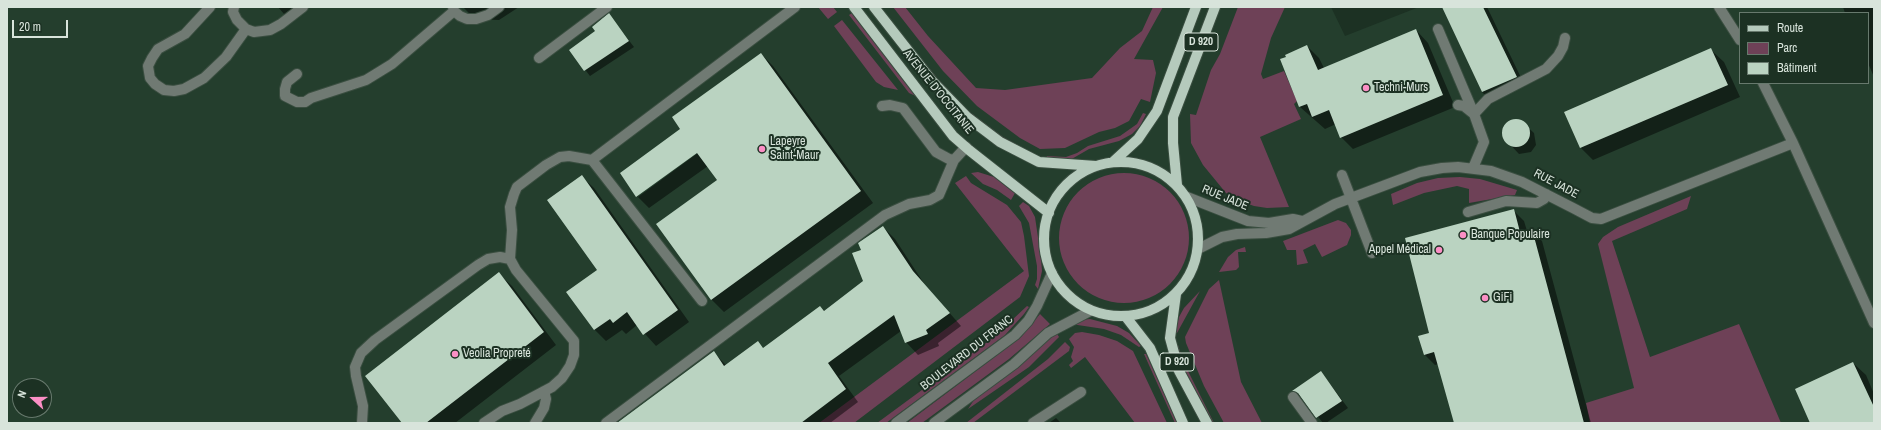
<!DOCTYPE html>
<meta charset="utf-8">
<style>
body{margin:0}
#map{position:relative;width:1881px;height:430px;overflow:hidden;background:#1c3123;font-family:"Archivo Narrow",sans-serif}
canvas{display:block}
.frame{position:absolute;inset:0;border:8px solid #d8e4db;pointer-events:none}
.legend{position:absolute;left:1739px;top:12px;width:130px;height:72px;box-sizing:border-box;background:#1c3123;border:1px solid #67796d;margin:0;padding:5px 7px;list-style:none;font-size:12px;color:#d8e4db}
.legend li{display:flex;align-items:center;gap:8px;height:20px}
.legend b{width:20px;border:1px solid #67796d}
.north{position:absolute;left:12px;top:378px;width:40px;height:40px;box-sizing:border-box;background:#1c3123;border:1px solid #67796d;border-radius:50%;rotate:291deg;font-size:11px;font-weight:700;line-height:16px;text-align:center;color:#d8e4db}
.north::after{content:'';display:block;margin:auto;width:14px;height:18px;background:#fb8fc5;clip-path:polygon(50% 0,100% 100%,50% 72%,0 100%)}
.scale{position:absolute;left:12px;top:20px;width:56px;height:18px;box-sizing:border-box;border:2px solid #d8e4db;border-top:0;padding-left:5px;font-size:12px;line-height:14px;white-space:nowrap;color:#d8e4db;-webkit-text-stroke:3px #1c3123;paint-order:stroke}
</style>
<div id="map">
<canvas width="1881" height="430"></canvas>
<div class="frame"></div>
<ul class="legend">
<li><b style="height:5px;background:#b5cabc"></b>Route</li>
<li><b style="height:11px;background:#6e4157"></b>Parc</li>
<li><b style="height:11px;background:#bad3c1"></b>Bâtiment</li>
</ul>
<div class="north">N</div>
<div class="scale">20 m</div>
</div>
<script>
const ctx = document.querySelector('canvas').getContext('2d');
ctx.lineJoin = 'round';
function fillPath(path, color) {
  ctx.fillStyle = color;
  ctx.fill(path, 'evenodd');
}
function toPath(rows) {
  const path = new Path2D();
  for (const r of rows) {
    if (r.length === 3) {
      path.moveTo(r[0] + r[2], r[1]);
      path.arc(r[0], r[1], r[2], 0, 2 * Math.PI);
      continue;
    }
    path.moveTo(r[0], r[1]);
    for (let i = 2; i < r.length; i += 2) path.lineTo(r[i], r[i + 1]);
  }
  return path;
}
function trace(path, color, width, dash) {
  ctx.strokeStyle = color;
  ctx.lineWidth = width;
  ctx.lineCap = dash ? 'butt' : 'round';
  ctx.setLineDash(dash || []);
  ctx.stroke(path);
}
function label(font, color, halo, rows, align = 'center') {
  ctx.font = font + ' "Archivo Narrow",sans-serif';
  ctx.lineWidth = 4;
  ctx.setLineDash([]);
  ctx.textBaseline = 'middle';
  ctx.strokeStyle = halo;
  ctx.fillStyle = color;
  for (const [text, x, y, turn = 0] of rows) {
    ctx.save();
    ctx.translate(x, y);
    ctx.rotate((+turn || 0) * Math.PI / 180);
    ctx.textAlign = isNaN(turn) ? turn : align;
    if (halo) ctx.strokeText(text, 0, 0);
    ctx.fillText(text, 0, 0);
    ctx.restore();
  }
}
const built = toPath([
 [7,7,1331,7,1345,36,1419,7,1874,7,1874,423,7,423],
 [1740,13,1868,13,1868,83,1740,83],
 [20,386,44,386,44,410,20,410]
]);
const green = toPath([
 [818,7,833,7,837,12,828,19],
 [878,7,880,7,938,79,970,112,1003,137,1035,154,1034,157,1025,153,968,115,935,81],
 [893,7,905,7,928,36,976,88,1005,90,1092,78,1120,48,1142,31,1153,7,1163,7,1134,59,1153,60,1156,73,1150,102,1141,99,1129,121,1115,128,1099,132,1065,148,1040,149,1020,138,977,106,943,71],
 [1238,7,1285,7,1271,38,1261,74,1263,79,1284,71,1297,101,1294,104,1301,119,1260,137,1289,207,1267,208,1254,206,1240,201,1226,193,1203,165,1191,143,1190,114,1196,115,1211,70,1220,54],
 [852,13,870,33,920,98,909,93,849,15],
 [842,20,898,90,884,87,876,82,834,26],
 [1143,113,1146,114,1140,126,1132,134,1119,141,1089,149,1070,160,1045,160,1047,156,1066,157,1077,153,1088,146,1120,136,1137,124],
 [978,172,994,177,1015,193,1011,200,997,190,983,184,971,173],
 [1124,238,65],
 [966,176,971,183,1007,205,1021,222,1024,236,1029,276,1020,297,854,423,819,423,1024,271,955,183],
 [1460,177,1480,179,1517,190,1515,195,1469,203,1469,189,1457,186,1424,193,1393,205,1391,194,1417,183,1438,178],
 [1691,196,1687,209,1612,241,1650,357,1739,324,1781,423,1590,423,1586,403,1634,388,1598,244,1603,237,1618,227],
 [1023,202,1029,206,1035,217,1041,258,1042,271,1038,289,1035,285,1037,279,1037,266,1029,223,1019,206],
 [1338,220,1346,223,1351,230,1351,235,1347,245,1322,257,1315,244,1303,250,1308,263,1297,265,1296,250,1287,250,1283,241],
 [1245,247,1246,252,1238,252,1239,267,1236,270,1219,272,1228,257,1236,250],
 [1219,280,1241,382,1262,423,1224,423,1204,386,1186,343,1185,337,1209,289],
 [1200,291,1177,333,1175,333,1179,317,1184,308],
 [1027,306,1029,307,1024,314,1005,335,886,423,877,423,994,337],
 [1040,314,1050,324,1009,359,922,423,907,423,1021,337],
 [1090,319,1117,326,1129,333,1141,346,1139,347,1121,335,1104,329,1071,324,1080,320],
 [1056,332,1059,337,1029,367,968,409,974,400,1031,355],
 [1082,332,1099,335,1117,341,1133,351,1167,423,1135,423,1085,357,1071,368,1069,365,1073,361,1071,357,1074,347,1069,339,1075,333],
 [1065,342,1070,347,1069,351,973,423,966,423,1048,359],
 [1176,345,1178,345,1183,361,1214,423,1212,423,1209,418,1181,363],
 [1144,354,1146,354,1178,423,1175,423]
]);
const shadow = toPath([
 [278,7,294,7,284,14],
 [463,7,519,7,499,20,475,19],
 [1448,7,1487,7,1525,86,1491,101,1482,92],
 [1843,7,1874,7,1874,77,1868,63,1868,13,1845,13],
 [609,15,634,47,590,76,570,50,596,31],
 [1416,30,1428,43,1455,107,1353,149,1341,137,1336,124,1325,129,1300,107,1307,46,1319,58,1324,68],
 [1711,50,1724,62,1740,97,1593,160,1581,148],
 [761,54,773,66,873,203,724,312,712,300,657,224,718,180,708,166,649,208,638,197,702,150,701,149,638,194,638,197,621,173,682,129],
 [1512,120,1520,120,1534,133,1536,145,1531,152,1519,154,1503,137,1503,129],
 [582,177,594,188,689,322,656,346,637,325,626,334,622,330,606,341,595,330,567,292,598,270],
 [1513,210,1524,221,1527,231,1531,230,1542,241,1591,423,1455,423,1439,364,1435,365,1425,355,1430,334],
 [883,227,895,239,925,285,961,326,938,343,939,346,918,355,906,342,901,331,839,376,858,402,830,423,618,423,713,352,727,366,764,349,820,307,825,311,865,281,862,250],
 [499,274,512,286,556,345,455,423,403,423],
 [1853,363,1866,375,1874,394,1874,423,1811,423],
 [1321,372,1348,408,1326,423,1323,423,1304,399,1294,391],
 [1056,418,1061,423,1049,423]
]);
const building = toPath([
 [1442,7,1483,7,1517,77,1482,92],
 [609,13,629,41,584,71,569,50,595,31,592,27],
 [1416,29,1443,95,1340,138,1329,110,1312,117,1307,104,1299,107,1280,59,1286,57,1285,55,1307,45,1318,70],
 [1711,48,1728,85,1580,148,1564,112],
 [761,53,861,191,711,300,656,224,717,180,697,153,636,197,620,173,680,129,672,117],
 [1516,133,14],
 [582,175,678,310,643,335,627,312,613,323,610,319,594,330,566,292,597,270,547,200],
 [1514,209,1520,232,1532,229,1584,423,1454,423,1434,352,1424,355,1418,336,1429,333,1405,238],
 [883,226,913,271,950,313,926,330,928,334,905,343,894,315,828,363,846,389,801,423,617,423,714,351,724,366,758,341,763,348,820,306,824,311,863,281,852,253,861,250,858,243],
 [499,272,544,332,426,423,402,423,365,376],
 [1853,362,1874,407,1874,423,1810,423,1795,389],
 [1321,371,1342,401,1316,418,1298,393,1292,391]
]);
const minor = toPath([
 [210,7,185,34,158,49,152,58,148,66,150,78,155,84,164,90,174,91,184,89,204,78,226,57,246,29],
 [234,7,233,12,237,20,246,29,254,32,270,30,281,24,303,7],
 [453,7,454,11,460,16,467,19,476,19,488,15,499,7],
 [1719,7,1740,40],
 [1438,29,1474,114],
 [539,58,607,7],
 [297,74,287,82,285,89,285,96,297,102,305,102,311,98,366,80,392,64,454,11],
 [1763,83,1793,143,1874,323],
 [1458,105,1464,106,1474,114,1484,142,1473,168],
 [882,106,890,105,903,108,936,152,949,159,954,160],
 [1474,114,1488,99,1546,69,1558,56,1563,47,1565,38],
 [592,160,795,7],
 [1342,175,1372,253],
 [1187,197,1248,221,1269,223,1293,219,1302,221],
 [1468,212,1506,201,1537,203,1544,199,1546,194],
 [1198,249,1222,237,1237,234,1266,233,1289,229,1335,204,1420,172,1442,168,1458,167,1491,171,1522,182,1573,208,1592,218,1601,219,1793,143],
 [1293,397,1312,423],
 [362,423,363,406,356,376,355,367,361,353,375,340,478,265,488,259,500,257,510,259],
 [484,423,502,411,520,404,552,387,562,378,570,366,574,355,574,341,516,270,510,259,512,230,510,207,514,194,517,187,546,165,560,157,569,156,592,160,702,301],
 [535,423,544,408,546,399,544,391],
 [606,423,885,215,909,204,930,200,939,195,954,160,966,147],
 [896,423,1015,335,1028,321,1037,306,1052,273],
 [934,423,1014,364,1048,333,1090,311],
 [1033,423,1081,392]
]);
const major = toPath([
 [854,7,953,136,969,150,1049,213],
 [874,7,932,81,967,117,1000,142,1039,162,1096,166],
 [1121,239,77],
 [1113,162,1138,139,1157,111,1196,7],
 [1177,185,1173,143,1173,117,1215,7],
 [1176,294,1170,338,1179,371,1207,423],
 [1126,317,1150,348,1183,423]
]);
const markers = [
 [1366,88,4,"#fb8fc5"],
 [762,149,4,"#fb8fc5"],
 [1463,235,4,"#fb8fc5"],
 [1439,250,4,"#fb8fc5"],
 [1485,298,4,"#fb8fc5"],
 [455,354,4,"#fb8fc5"]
];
const shields = [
 [1201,42,34],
 [1177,362,34]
];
const shieldNames = [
 ["D 920",1201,42],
 ["D 920",1177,362]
];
const poiNames = [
 ["Techni-Murs",1374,88],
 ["Lapeyre",770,142],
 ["Saint-Maur",770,156],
 ["Banque Populaire",1471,235],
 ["Appel Médical",1431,250,"right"],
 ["GiFi",1493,298],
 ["Veolia Propreté",463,354]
];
const streetNames = [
 ["AVENUE D'OCCITANIE",938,92,51],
 ["RUE JADE",1556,184,28],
 ["RUE JADE",1225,198,22],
 ["BOULEVARD DU FRANC",967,353,-38]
];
fillPath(built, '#243e2d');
fillPath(green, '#6e4157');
fillPath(shadow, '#0007');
fillPath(building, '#bad3c1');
trace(minor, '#3a4e40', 12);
trace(major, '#3a4e40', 12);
trace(minor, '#707a73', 10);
trace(major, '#b5cabc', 10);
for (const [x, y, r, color] of markers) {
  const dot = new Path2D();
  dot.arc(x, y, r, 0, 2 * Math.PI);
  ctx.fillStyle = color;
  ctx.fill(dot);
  trace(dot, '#1c3123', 1.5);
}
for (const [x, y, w] of shields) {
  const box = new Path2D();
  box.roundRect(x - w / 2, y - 9, w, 18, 3);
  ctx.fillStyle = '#1c3123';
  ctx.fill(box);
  trace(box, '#d8e4db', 1);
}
label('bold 11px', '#d8e4db', null, shieldNames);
label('12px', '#d8e4db', '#1c3123', poiNames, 'left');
label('12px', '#d8e4db', '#1c3123', streetNames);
</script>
